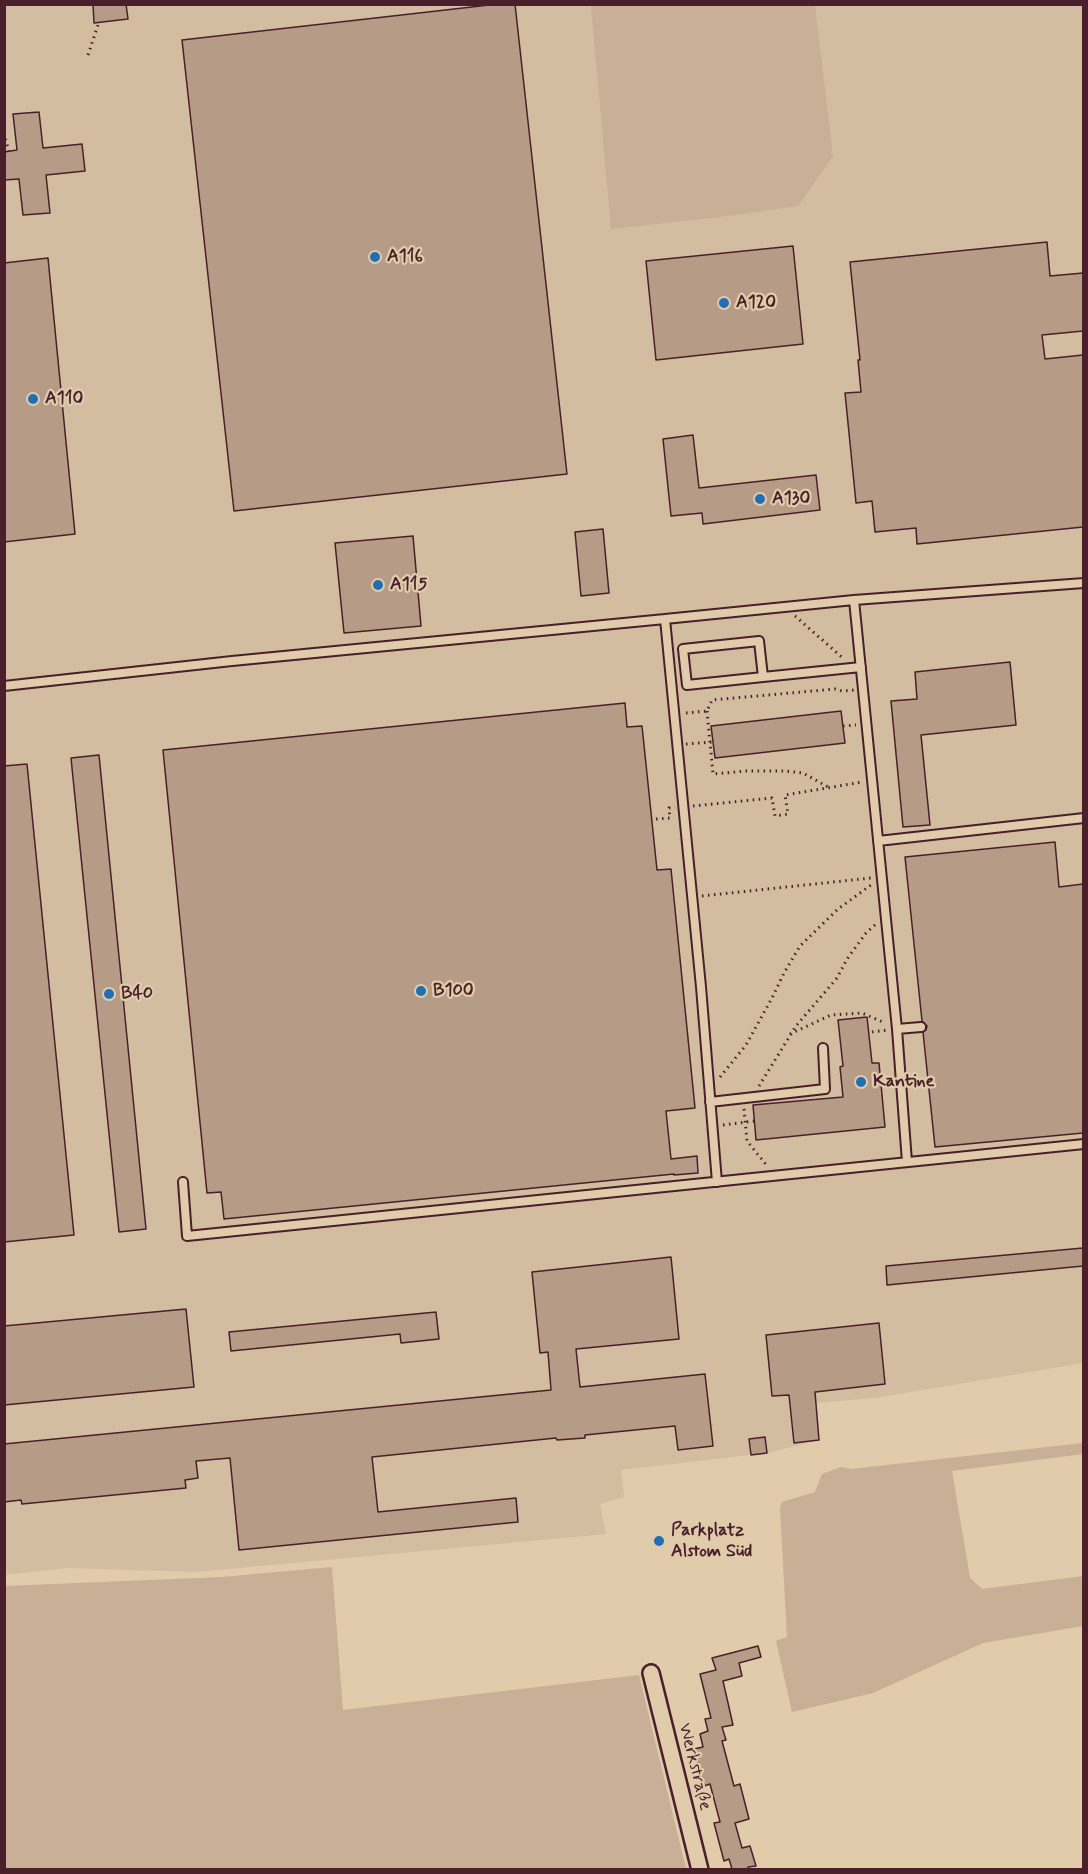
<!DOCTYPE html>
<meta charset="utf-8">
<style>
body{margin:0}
#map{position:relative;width:1088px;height:1874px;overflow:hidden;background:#e0cbaa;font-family:Mynerve,sans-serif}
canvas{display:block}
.frame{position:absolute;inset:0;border:6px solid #4a1f2b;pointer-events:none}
</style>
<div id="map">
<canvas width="1088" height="1874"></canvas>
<div class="frame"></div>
</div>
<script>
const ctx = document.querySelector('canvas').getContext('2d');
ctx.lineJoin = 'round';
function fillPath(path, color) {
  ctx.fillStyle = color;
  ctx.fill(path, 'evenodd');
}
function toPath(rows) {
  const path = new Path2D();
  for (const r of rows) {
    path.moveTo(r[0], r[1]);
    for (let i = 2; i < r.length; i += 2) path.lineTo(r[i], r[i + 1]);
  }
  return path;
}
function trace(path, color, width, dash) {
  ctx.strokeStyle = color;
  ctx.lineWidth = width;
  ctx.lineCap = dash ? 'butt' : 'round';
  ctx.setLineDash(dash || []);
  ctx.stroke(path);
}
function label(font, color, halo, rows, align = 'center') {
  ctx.font = font + ' Mynerve,sans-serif';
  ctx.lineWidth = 4.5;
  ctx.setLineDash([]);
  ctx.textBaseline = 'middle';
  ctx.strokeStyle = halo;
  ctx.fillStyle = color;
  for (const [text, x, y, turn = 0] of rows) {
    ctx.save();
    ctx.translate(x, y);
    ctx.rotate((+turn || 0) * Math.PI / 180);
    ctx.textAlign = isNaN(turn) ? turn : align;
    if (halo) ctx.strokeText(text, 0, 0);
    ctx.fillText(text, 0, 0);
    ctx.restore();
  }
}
const built = toPath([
 [4,5,1083,5,1083,1363,875,1398,816,1403,819,1440,767,1453,621,1470,624,1497,600,1504,606,1534,196,1572,67,1568,5,1575]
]);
const green = toPath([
 [591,5,815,5,833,156,798,206,720,217,611,229],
 [1083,1443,1083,1454,952,1471,970,1578,982,1589,1083,1576,1083,1626,983,1643,873,1693,792,1712,776,1641,787,1637,780,1508,782,1502,815,1492,822,1474,841,1467,851,1469],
 [332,1567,343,1710,639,1675,686,1869,5,1869,5,1586,222,1577]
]);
const building = toPath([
 [93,4,126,4,128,19,94,23,93,4],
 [498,4,515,4,567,474,234,511,182,40,498,4],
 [39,112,43,148,82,144,85,171,46,175,50,213,23,215,19,179,4,180,4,152,17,150,13,114,39,112],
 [1047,242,1050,276,1083,273,1083,331,1042,335,1045,359,1083,355,1083,527,917,544,916,528,875,532,872,501,856,503,845,393,861,392,858,360,860,360,850,262,1047,242],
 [793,246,803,344,656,360,646,261,793,246],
 [48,258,75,534,4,542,4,263,48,258],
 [693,435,699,488,816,475,820,510,703,524,702,513,671,516,663,439,693,435],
 [603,529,609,593,581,596,575,532,603,529],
 [413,536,421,626,344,633,335,543,413,536],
 [1010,662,1016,725,921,735,930,825,903,827,891,701,917,699,915,672,1010,662],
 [625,703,627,727,642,726,657,870,671,869,695,1108,666,1111,671,1159,697,1156,698,1173,674,1175,674,1174,224,1219,221,1192,207,1193,163,750,625,703],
 [841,711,845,743,715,758,711,726,841,711],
 [99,755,146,1229,119,1232,71,758,99,755],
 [27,764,74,1235,4,1242,4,766,27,764],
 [1055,842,1059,887,1083,884,1083,1133,935,1147,923,1032,926,1030,927,1026,922,1021,905,857,1055,842],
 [867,1017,872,1063,879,1063,885,1127,756,1140,753,1105,843,1097,840,1067,843,1066,838,1020,867,1017],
 [1083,1248,1083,1266,887,1285,886,1266,1083,1248],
 [671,1257,679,1339,576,1349,580,1387,705,1374,713,1446,678,1450,675,1426,585,1435,585,1438,557,1440,556,1438,372,1457,378,1512,516,1498,518,1522,239,1550,230,1458,196,1461,198,1478,185,1480,186,1488,22,1504,21,1500,4,1502,4,1444,551,1390,548,1352,540,1353,532,1272,671,1257],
 [186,1309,194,1387,4,1405,4,1326,186,1309],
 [436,1312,439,1339,401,1343,400,1334,231,1351,229,1332,436,1312],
 [879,1323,885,1384,815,1392,819,1440,794,1443,789,1395,772,1396,766,1335,879,1323],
 [765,1437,767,1453,751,1455,749,1439,765,1437],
 [758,1646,761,1657,739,1663,742,1676,723,1681,733,1725,722,1727,726,1740,722,1741,734,1786,740,1784,749,1819,735,1823,742,1848,750,1846,756,1866,748,1867,748,1869,732,1869,729,1859,724,1861,714,1823,720,1822,710,1784,704,1786,694,1749,703,1747,700,1734,708,1731,705,1719,711,1718,700,1674,716,1670,712,1658,758,1646]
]);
const path = toPath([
 [88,55,99,22],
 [4,133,9,152],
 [795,616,844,659],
 [707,711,713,774,746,771,785,771,803,773,828,787],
 [686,713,707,711,712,700,835,689,842,691,854,690],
 [843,726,856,725],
 [686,744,713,742],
 [693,806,772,798,775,816,788,814,785,795,862,782],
 [656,819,670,818,669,808,675,807],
 [702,896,871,878],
 [872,1032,887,1030],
 [790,1034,831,1015,862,1013,885,1023],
 [720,1077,746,1045,772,998,784,973,800,946,838,909,871,885],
 [759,1086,796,1026,837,978,847,959,866,933,876,924],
 [744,1109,747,1141,768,1167],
 [723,1125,754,1121]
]);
const lane = toPath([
 [854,600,897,1029,907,1162],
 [665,619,854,600,1084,583],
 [763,677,687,685,683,649,759,641,763,677,861,667],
 [4,686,232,661,665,619,701,987,717,1182],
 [878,841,1084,818],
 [897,1029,921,1027],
 [710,1102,825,1089,823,1048],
 [183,1182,187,1236,1084,1144]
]);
const street = toPath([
 [651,1673,700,1870]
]);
const markers = [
 [375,257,6,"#1f6fb2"],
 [724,303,6,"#1f6fb2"],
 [33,399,6,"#1f6fb2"],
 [760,499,6,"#1f6fb2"],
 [378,585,6,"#1f6fb2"],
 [421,991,6,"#1f6fb2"],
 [109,994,6,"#1f6fb2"],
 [861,1082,6,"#1f6fb2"],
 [659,1541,6,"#1f6fb2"]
];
const poiNames = [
 ["A116",387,257],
 ["A120",736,303],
 ["A110",45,399],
 ["A130",772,499],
 ["A115",390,585],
 ["B100",433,991],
 ["B40",121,994],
 ["Kantine",873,1082],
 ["Parkplatz",671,1531],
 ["Alstom Süd",671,1552]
];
const streetNames = [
 ["Werkstraße",694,1767,76]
];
fillPath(built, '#d3bda0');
fillPath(green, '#c8af95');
fillPath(building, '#b69b87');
trace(building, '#4a1f2b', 1.5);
trace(lane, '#4a1f2b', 12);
trace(street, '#4a1f2b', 20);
trace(path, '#4a1f2b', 3, [1.5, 4.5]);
trace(lane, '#e0cbaa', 8);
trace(street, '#e0cbaa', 15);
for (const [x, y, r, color] of markers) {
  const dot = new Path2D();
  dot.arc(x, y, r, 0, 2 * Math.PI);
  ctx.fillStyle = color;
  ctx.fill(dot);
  trace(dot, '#e0cbaa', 2);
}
label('bold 18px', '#4a1f2b', '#e0cbaa', poiNames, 'left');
label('18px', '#4a1f2b', '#e0cbaa', streetNames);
</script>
